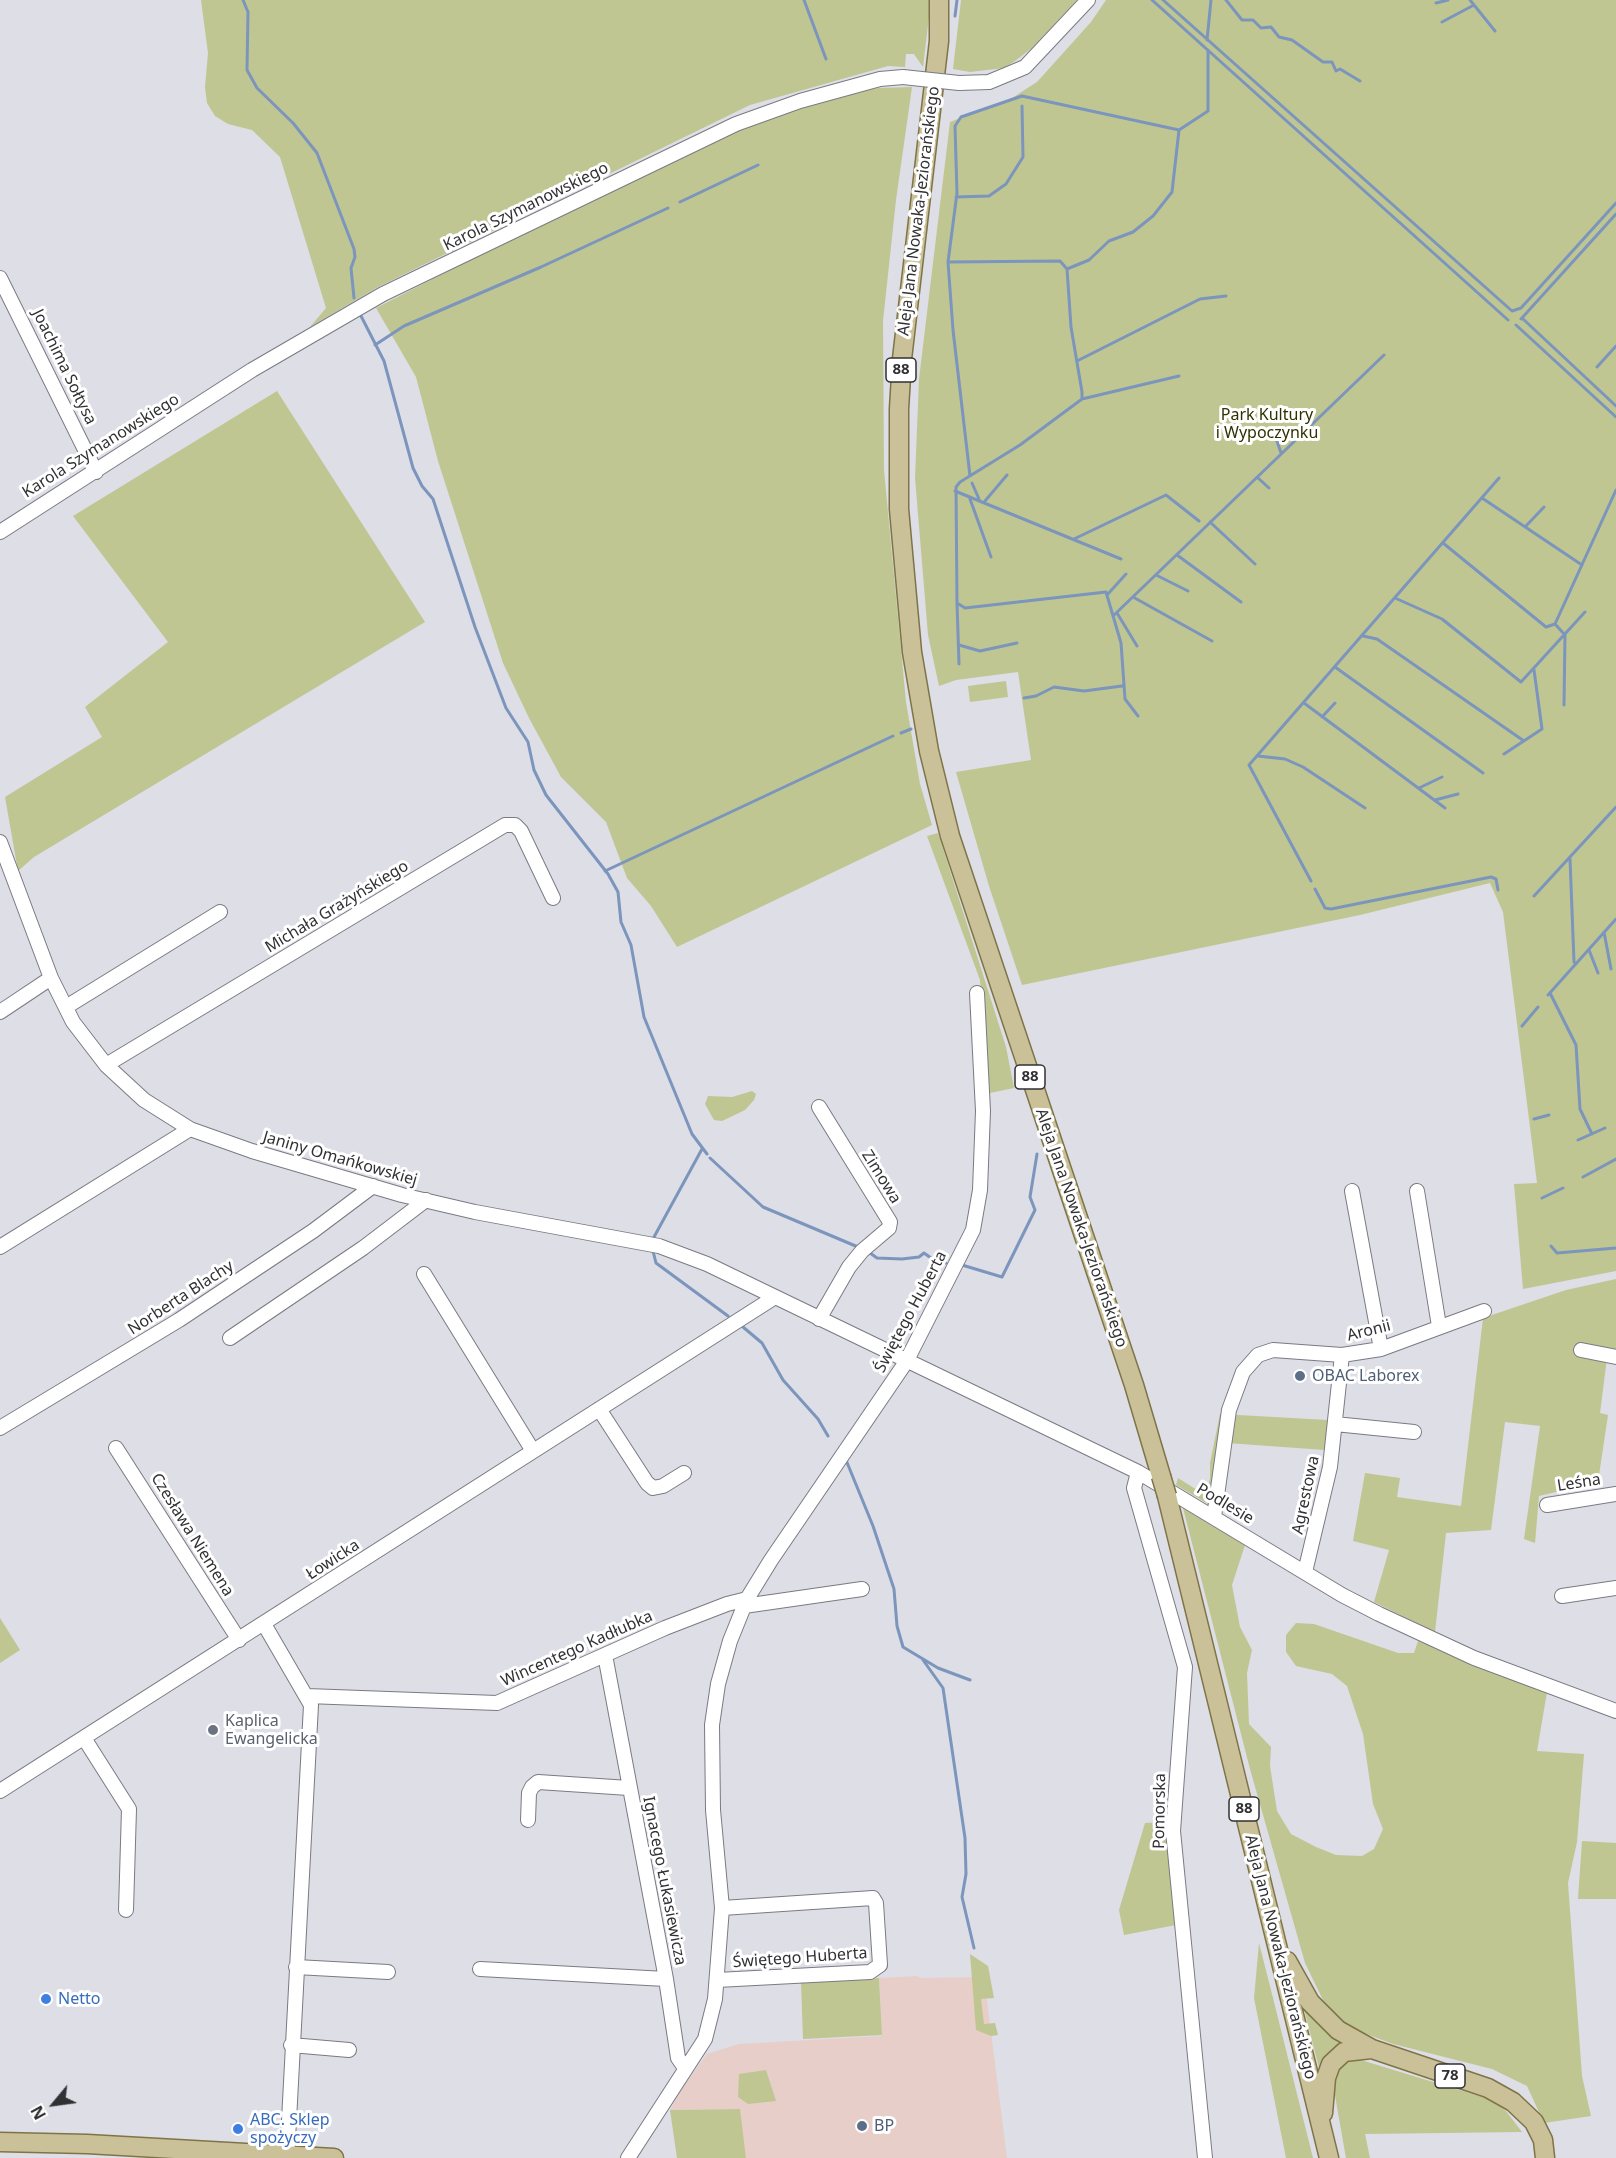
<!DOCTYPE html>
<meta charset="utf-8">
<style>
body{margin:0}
#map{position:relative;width:1616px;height:2158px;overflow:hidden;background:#dddee6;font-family:"Noto Sans",sans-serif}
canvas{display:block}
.north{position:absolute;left:24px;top:2074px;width:60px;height:60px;-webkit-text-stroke:4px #fff;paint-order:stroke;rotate:241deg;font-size:16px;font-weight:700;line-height:24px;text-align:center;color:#313134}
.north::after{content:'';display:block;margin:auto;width:21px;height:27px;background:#313134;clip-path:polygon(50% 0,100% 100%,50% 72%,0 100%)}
</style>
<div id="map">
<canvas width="1616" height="2158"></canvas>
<div class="north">N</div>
</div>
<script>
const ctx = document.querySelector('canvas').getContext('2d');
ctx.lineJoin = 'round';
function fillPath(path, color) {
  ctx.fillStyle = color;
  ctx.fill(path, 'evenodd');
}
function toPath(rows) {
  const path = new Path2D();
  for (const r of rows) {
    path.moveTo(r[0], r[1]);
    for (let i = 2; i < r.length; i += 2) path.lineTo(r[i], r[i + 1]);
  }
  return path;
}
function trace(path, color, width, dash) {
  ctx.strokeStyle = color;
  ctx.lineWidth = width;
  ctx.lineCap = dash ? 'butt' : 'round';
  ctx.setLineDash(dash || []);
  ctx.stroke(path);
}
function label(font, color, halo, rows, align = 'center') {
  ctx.font = font + ' "Noto Sans",sans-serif';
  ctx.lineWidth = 6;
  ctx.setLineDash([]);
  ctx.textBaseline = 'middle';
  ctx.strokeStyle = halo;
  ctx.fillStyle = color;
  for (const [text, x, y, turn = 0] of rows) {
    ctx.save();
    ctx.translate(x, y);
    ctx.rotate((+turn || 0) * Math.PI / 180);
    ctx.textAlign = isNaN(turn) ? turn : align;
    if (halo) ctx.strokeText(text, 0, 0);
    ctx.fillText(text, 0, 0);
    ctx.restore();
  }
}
const commercial = toPath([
 [917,1976,921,1978,984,1977,1007,2158,746,2158,739,2109,670,2110,680,2091,707,2054,739,2044,882,2036,879,1978]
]);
const green = toPath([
 [201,0,931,0,923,67,914,54,906,54,905,67,888,66,750,105,378,287,310,327,326,308,280,157,252,130,228,124,215,116,207,103,205,87,208,53],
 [961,0,1077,0,1032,48,1015,61,1004,68,970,72,953,69],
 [1106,0,1616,0,1616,1271,1523,1289,1514,1184,1537,1183,1503,912,1490,883,1360,915,1022,985,989,886,956,772,1031,760,1018,672,956,680,939,686,928,635,915,478,919,379,950,122,1012,98,1037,82,1091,22],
 [912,87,896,200,883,321,884,470,906,702,920,784,932,825,677,947,651,906,627,878,606,822,561,777,529,718,503,663,438,461,416,377,376,308,628,179,760,119,819,100,878,88],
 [277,391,425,622,34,857,18,871,5,797,102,737,85,707,168,642,73,516],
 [1006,681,1008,697,970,702,968,686],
 [938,833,1006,1047,1014,1088,990,1093,980,980,927,836],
 [752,1091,756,1094,754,1100,745,1110,722,1121,714,1120,705,1104,708,1096,732,1097],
 [1616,1279,1616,1358,1607,1358,1600,1413,1608,1415,1598,1482,1539,1496,1535,1543,1524,1539,1540,1426,1505,1422,1491,1530,1446,1533,1435,1632,1374,1602,1389,1550,1353,1541,1365,1473,1400,1478,1397,1497,1461,1506,1483,1318,1566,1290],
 [1220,1414,1328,1420,1325,1450,1227,1443,1220,1511,1176,1485,1178,1478,1205,1495,1210,1479,1210,1463],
 [1183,1508,1245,1545,1232,1585,1240,1627,1252,1650,1247,1673,1249,1724,1271,1747,1270,1766,1277,1811,1291,1834,1316,1847,1336,1855,1362,1856,1374,1849,1383,1829,1373,1804,1363,1734,1347,1686,1332,1674,1296,1666,1286,1652,1286,1635,1296,1623,1314,1624,1398,1653,1414,1653,1418,1641,1547,1692,1537,1751,1584,1754,1577,1842,1568,1883,1582,2076,1591,2116,1544,2123,1527,2086,1492,2069,1393,2044,1348,2027,1323,2000,1305,1963,1250,1769],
 [0,1618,20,1650,0,1663],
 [1167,1822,1176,1925,1124,1935,1119,1910,1145,1823],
 [1582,1841,1616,1843,1616,1899,1578,1899],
 [1259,1943,1273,1998,1313,2158,1286,2158,1254,1998],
 [970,1954,988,1966,994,1998,981,1999,984,2024,995,2023,998,2035,991,2036,976,2030],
 [879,1978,882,2035,803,2039,801,1983],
 [1303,2005,1346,2042,1320,2069,1319,2068],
 [1361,2060,1492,2100,1506,2111,1522,2132,1365,2134,1370,2158,1346,2158,1334,2090,1335,2078,1343,2061],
 [766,2070,776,2101,748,2104,738,2097,739,2074],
 [740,2109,746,2158,677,2158,670,2110]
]);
const stream = toPath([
 [243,0,248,12,247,70,257,88,293,123,317,153,354,249,355,257,351,268,354,298],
 [804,0,826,59],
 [1152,0,1508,320],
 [1163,0,1512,311,1521,308,1616,203],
 [1226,0,1242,20,1253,20,1261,28,1271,27,1279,37,1292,40,1323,62,1332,62,1336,71,1340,69,1360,81],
 [1470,0,1495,31],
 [1436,3,1448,0],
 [955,16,957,0],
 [1442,22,1474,5],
 [1207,40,1211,0],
 [956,197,989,196,1006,184,1023,157,1022,106],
 [680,202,758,165],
 [948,262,1060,261,1067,269,1071,327,1082,392,1082,399,1020,445,960,482,956,487,957,603,965,608,1106,592,1121,643,1125,699,1138,716],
 [1067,269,1089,260,1109,241,1133,232,1153,216,1172,192,1179,130],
 [361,316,384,361,413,468,422,486,433,499,475,627,506,708,528,742,534,770,546,795,608,874,618,892,621,922,631,945,644,1017,692,1134,707,1154],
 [1522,318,1616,406],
 [1521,319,1616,214],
 [1516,325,1616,417],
 [375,345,404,326,541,267,668,208],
 [1077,361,1200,299,1226,296],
 [1597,367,1616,346],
 [1082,399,1179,376],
 [1276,438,1281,453],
 [970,476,953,330,948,262,957,193,955,126,961,117,1022,96,1179,130,1208,111,1208,50],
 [1257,477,1269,488],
 [972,483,979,499],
 [955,491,1121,559],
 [1482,498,1582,565],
 [970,499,991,557],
 [985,501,1007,475],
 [1210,522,1255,564],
 [1525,527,1544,507],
 [1074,539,1166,495,1199,521],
 [1443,543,1546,627,1555,624,1565,635,1564,705],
 [1177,555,1241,602],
 [1156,575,1188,591],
 [1107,595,1126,574],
 [1133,597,1212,641],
 [1395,598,1442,619,1521,682,1585,612],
 [957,603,959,664],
 [1117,613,1137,646],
 [1113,616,1384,355],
 [1555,624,1616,490],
 [1363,636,1377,639,1524,741],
 [959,645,980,651,1017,643],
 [1335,667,1483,773],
 [1024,698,1036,696,1054,687,1084,691,1122,686],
 [1304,703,1445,808],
 [1322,717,1335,703],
 [901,733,911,729],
 [1504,754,1542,729,1534,670],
 [1258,756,1285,759,1303,767,1365,808],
 [1419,788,1442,777],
 [1435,800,1458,794],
 [1570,859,1574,962,1576,964],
 [605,871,893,736],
 [1311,881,1249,765,1499,478],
 [1315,889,1325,908,1331,909,1491,877,1496,879,1498,890],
 [1534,896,1616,807],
 [1604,932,1611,969],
 [1589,950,1598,973],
 [1550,993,1576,1045,1580,1109,1592,1134],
 [1548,995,1616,919],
 [1522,1026,1538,1007],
 [1534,1119,1549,1115],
 [1578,1140,1605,1128],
 [710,1158,763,1207,858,1247],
 [1583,1177,1616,1159],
 [1542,1198,1563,1188],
 [654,1237,702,1149],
 [1551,1246,1557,1253,1616,1248],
 [653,1251,656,1263,728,1316],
 [870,1253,877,1258,902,1259,919,1257,924,1253,938,1263,946,1263],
 [962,1265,1002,1277,1035,1210,1030,1197,1037,1154],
 [743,1327,762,1343,783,1380,818,1419,828,1436],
 [846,1460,873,1526,894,1589,897,1626,903,1647,938,1668,970,1680],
 [923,1660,943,1688,965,1838,966,1874,962,1897,974,1948]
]);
const minor = toPath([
 [959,83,989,82,1025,67,1088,0],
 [0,278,96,472],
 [0,532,252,370,383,294,736,124,800,101,880,79,903,77],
 [0,842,51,978,73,1022,106,1065,144,1100,190,1129,252,1151,402,1195,475,1212,659,1246,707,1264,1138,1472,1342,1595,1379,1614,1474,1658,1616,1711],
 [66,1007,220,912],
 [0,1012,51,978],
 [106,1065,505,825,515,825,521,831,553,898],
 [819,1107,890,1222,889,1228,862,1251,849,1267,819,1319],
 [1352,1191,1381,1349],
 [1417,1191,1439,1326],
 [0,1247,190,1129],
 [424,1274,533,1451],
 [230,1338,363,1248,426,1200],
 [1581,1350,1616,1357],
 [599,1409,647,1483,653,1488,663,1486,684,1473],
 [1335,1424,1414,1432],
 [0,1428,179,1320,313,1231,373,1186],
 [116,1448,239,1640],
 [1138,1472,1134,1488,1185,1667,1173,1831,1205,2158],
 [1547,1505,1616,1494],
 [1214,1517,1229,1410,1243,1372,1258,1355,1273,1350,1342,1355,1381,1349,1484,1311],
 [1305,1572,1330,1467,1342,1355],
 [1562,1596,1616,1588],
 [744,1606,862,1589],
 [264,1624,311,1705,287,2158],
 [605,1655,666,1979,678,2058,685,2068],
 [307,1696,497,1703,665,1628,727,1604,747,1599],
 [84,1738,129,1809,126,1910],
 [0,1791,775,1297],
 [528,1820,529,1793,532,1787,538,1782,629,1788],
 [296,1967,388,1972],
 [480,1969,666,1979],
 [717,1980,870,1972,880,1965,876,1903,873,1898,722,1908],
 [291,2045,349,2050],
 [628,2158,705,2039,715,1999,722,1908,713,1810,712,1725,718,1684,730,1641,747,1599,771,1560,906,1362,973,1230,980,1190,983,1111,977,993]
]);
const major = toPath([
 [939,0,939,41,902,359,899,409,899,509,912,652,929,751,950,836,1134,1385,1161,1476],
 [1167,1496,1329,2158],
 [1287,1961,1310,2002,1338,2030,1372,2049,1488,2088,1513,2102,1534,2122,1543,2140,1545,2158],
 [1323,2113,1326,2078,1331,2064,1344,2052,1371,2049],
 [0,2142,87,2144,334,2158]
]);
const minorBridge = toPath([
 [903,77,959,83]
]);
const majorBridge = toPath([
 [1161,1476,1167,1496]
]);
const markers = [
 [1300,1376,6,"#5c6f8a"],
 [213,1730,6,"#6b7280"],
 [46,1999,6,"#3f7fe0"],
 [862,2126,6,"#5c6f8a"],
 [238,2129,6,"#3f7fe0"]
];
const shields = [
 [901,370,30],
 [1030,1077,30],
 [1244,1809,30],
 [1450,2076,30]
];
const shieldNames = [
 ["88",901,370],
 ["88",1030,1077],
 ["88",1244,1809],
 ["78",1450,2076]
];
const streetNames = [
 ["Karola Szymanowskiego",526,207,-26],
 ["Aleja Jana Nowaka-Jeziorańskiego",919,211,-83],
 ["Joachima Sołtysa",64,367,64],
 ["Karola Szymanowskiego",101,446,-32],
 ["Michała Grażyńskiego",337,907,-31],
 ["Janiny Omańkowskiej",340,1159,16],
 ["Zimowa",881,1177,58],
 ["Aleja Jana Nowaka-Jeziorańskiego",1081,1228,71],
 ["Norberta Blachy",181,1298,-33],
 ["Świętego Huberta",911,1312,-62],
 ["Aronii",1369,1331,-14],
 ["Leśna",1579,1483,-9],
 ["Agrestowa",1306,1495,-78],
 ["Podlesie",1225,1504,31],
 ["Czesława Niemena",192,1535,58],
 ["Łowicka",333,1560,-33],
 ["Wincentego Kadłubka",577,1649,-24],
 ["Pomorska",1160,1811,-89],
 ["Ignacego Łukasiewicza",664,1881,79],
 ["Aleja Jana Nowaka-Jeziorańskiego",1280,1957,76],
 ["Świętego Huberta",800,1958,-4]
];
const parkNames = [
 ["Park Kultury",1267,415],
 ["i Wypoczynku",1267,433]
];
const serviceNames = [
 ["OBAC Laborex",1312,1376],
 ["BP",874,2126]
];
const worshipNames = [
 ["Kaplica",225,1721],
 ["Ewangelicka",225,1739]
];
const shopNames = [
 ["Netto",58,1999],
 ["ABC. Sklep",250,2120],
 ["spożyczy",250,2138]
];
fillPath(commercial, '#e8cec9');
fillPath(green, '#c0c692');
trace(stream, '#7b95bc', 3);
trace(minor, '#7a7b82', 16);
trace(major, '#7e7448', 21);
trace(minor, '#fff', 14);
trace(major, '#cac198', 18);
trace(minorBridge, '#7a7b82', 16, []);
trace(majorBridge, '#7e7448', 21, []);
trace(minorBridge, '#fff', 14);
trace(majorBridge, '#cac198', 18);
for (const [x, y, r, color] of markers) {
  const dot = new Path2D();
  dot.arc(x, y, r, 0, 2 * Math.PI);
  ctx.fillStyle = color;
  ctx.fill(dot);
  trace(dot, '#fff', 2);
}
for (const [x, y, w] of shields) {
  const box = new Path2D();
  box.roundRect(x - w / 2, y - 12, w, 24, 4.5);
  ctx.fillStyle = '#fff';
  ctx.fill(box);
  trace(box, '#313134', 1.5);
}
label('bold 15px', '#313134', null, shieldNames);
label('16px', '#313134', '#fff', streetNames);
label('16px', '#2f3200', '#fff', parkNames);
label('16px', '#4e5e75', '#fff', serviceNames, 'left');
label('16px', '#5b616d', '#fff', worshipNames, 'left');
label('16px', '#366cbe', '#fff', shopNames, 'left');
</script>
